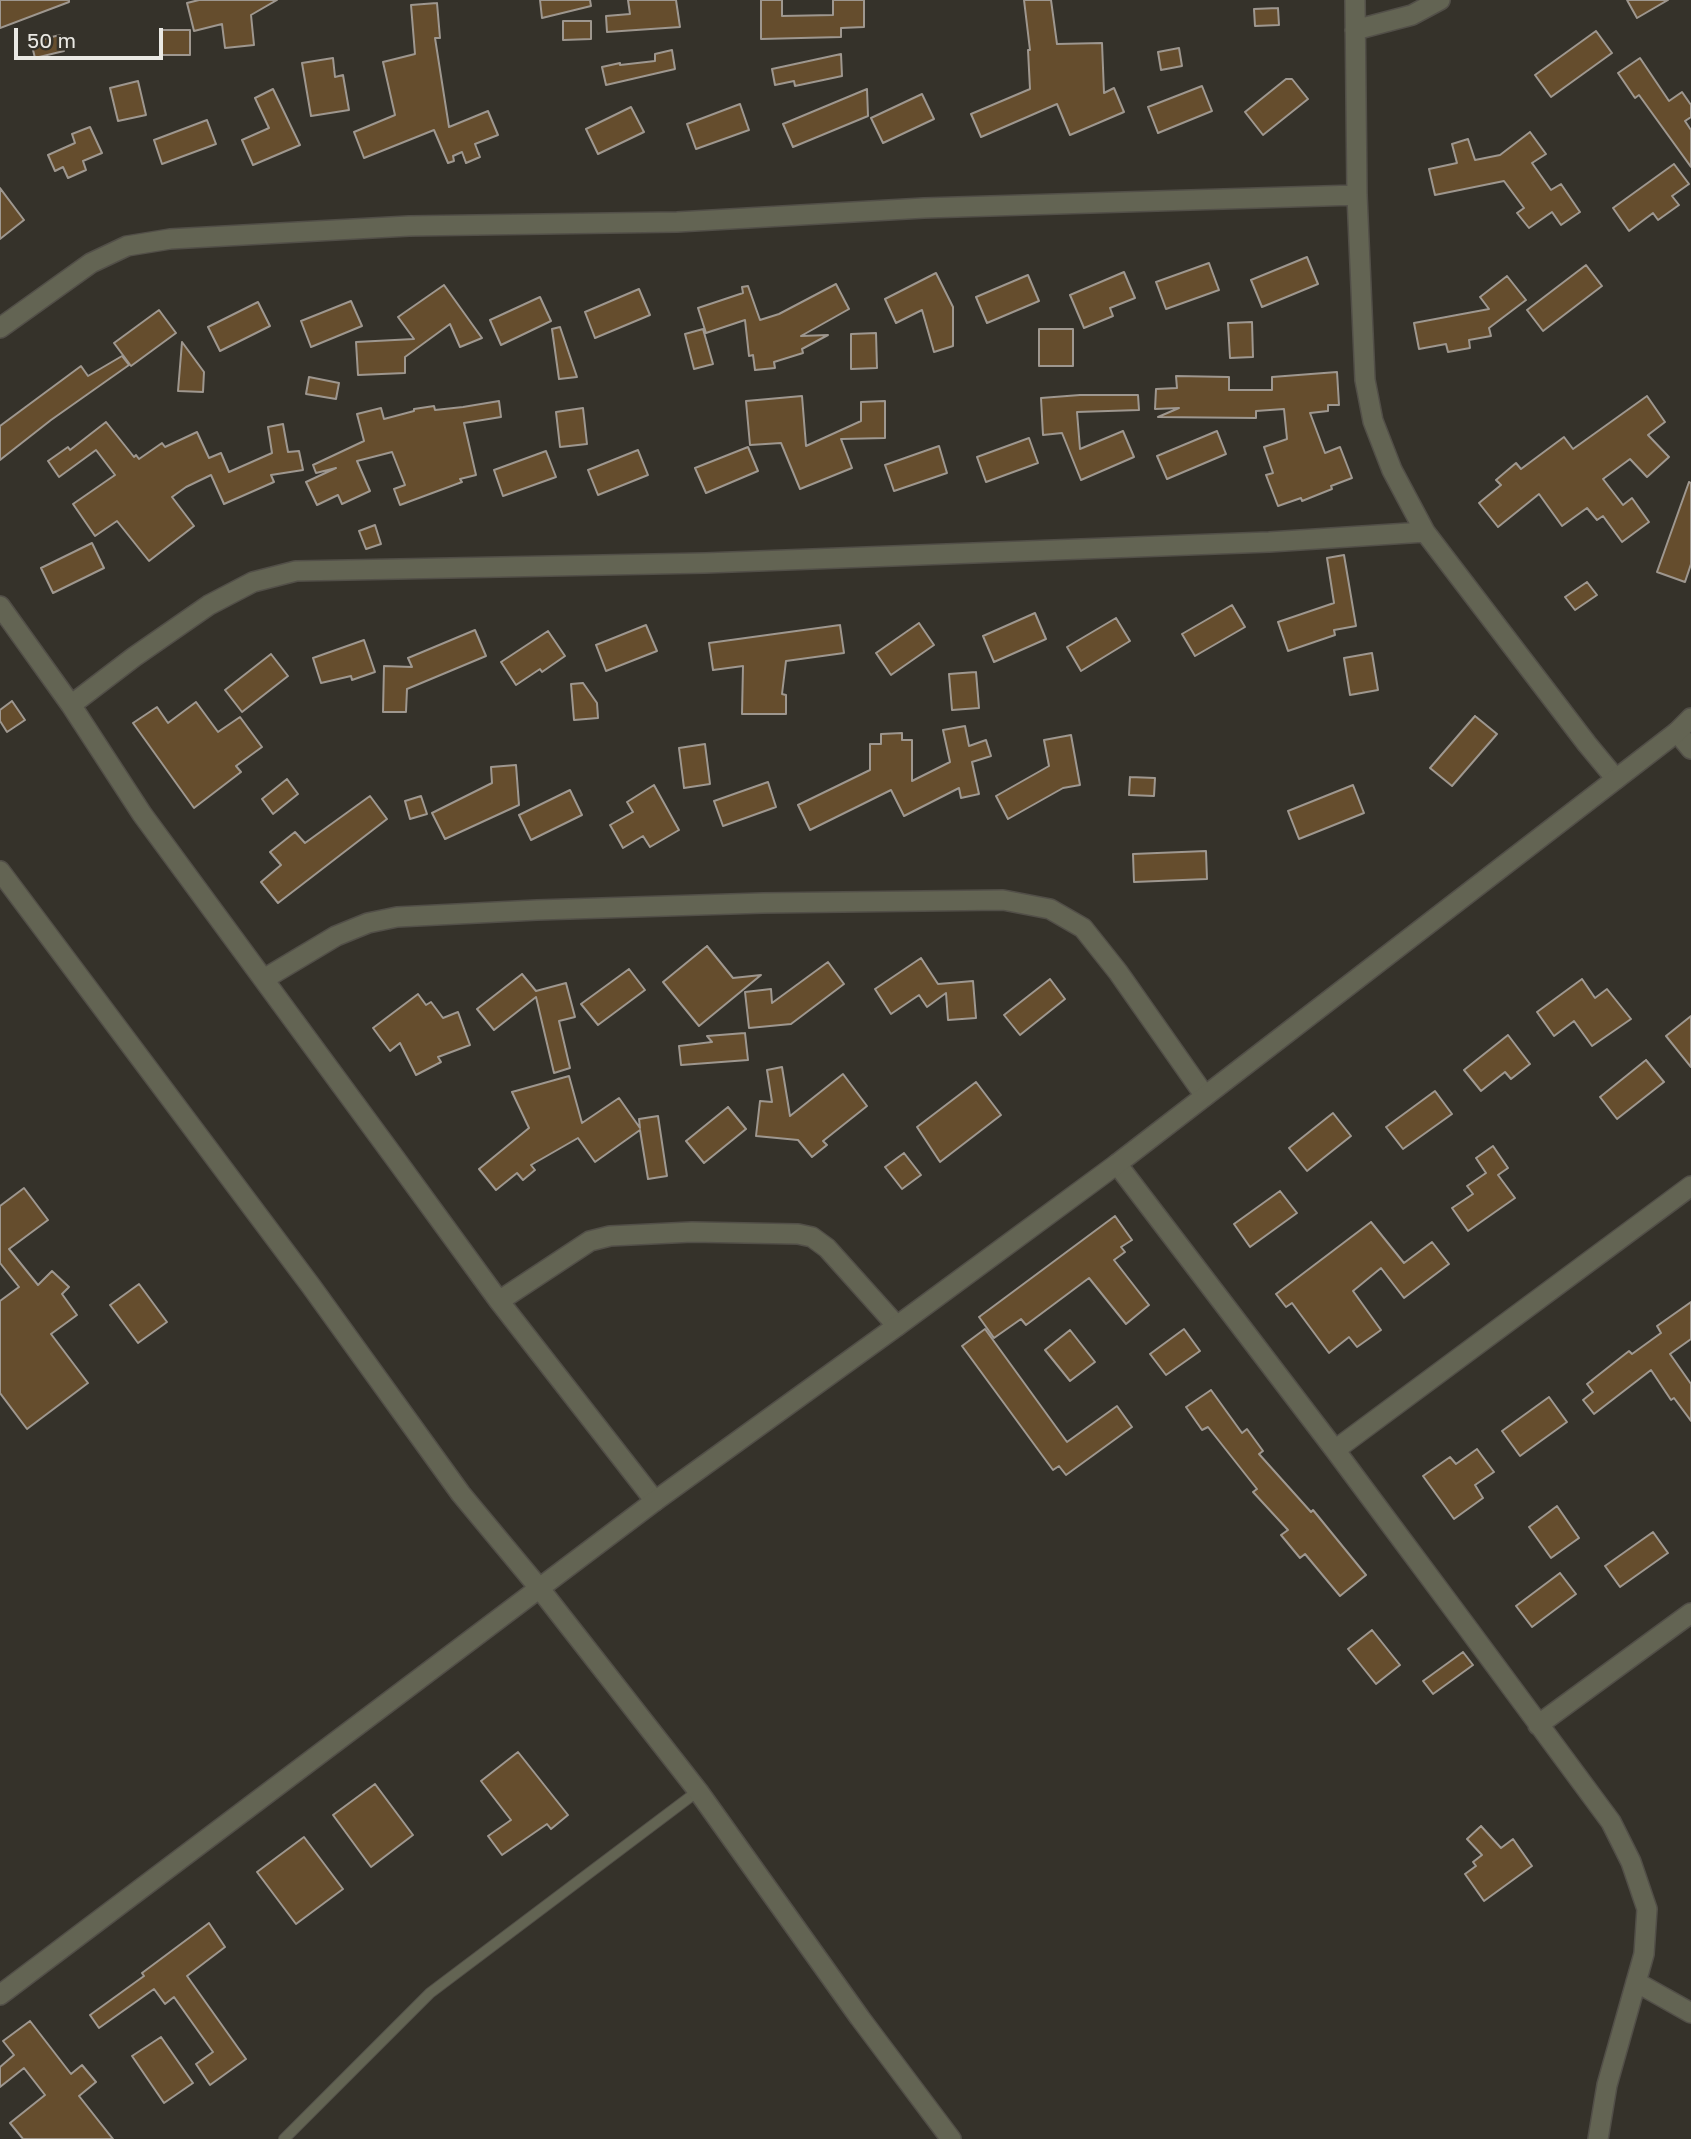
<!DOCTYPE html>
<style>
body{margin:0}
#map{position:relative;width:1691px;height:2139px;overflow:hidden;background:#35322a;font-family:"Golos Text",sans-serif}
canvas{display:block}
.scale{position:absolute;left:14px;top:28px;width:149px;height:32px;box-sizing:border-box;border:4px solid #eae9e4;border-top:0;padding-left:9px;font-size:21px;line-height:24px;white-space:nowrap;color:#eae9e4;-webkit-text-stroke:5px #35322a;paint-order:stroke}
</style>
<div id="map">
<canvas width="1691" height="2139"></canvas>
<div class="scale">50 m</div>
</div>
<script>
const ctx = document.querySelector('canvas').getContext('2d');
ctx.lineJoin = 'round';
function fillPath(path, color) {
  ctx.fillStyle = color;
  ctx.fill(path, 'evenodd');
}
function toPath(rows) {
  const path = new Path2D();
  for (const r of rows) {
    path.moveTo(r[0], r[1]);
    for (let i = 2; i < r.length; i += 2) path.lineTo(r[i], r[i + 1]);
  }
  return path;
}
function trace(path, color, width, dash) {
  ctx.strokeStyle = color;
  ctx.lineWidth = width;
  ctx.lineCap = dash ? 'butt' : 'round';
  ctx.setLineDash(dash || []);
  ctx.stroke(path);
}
const building = toPath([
 [0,0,69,0,69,2,0,28,0,0],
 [199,0,277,0,251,15,254,45,225,48,222,24,194,31,187,3,199,0],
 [540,0,590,0,591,6,542,18,540,0],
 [628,0,676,0,680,27,607,32,606,16,630,14,628,0],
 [761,0,782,0,782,16,833,15,833,0,864,0,864,27,841,28,841,37,761,39,761,0],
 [1024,0,1051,0,1057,44,1102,43,1104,93,1114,88,1124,112,1070,135,1057,104,981,137,971,114,1030,89,1028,50,1030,50,1024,0],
 [1627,0,1668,0,1637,18,1627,0],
 [437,3,440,38,435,38,449,127,488,111,498,135,475,144,480,157,466,163,462,152,453,156,454,161,448,163,434,130,364,158,354,132,395,115,383,62,415,54,411,5,437,3],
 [1278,8,1279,25,1255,26,1254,9,1278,8],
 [563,21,591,21,591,39,563,40,563,21],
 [162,30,190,30,190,55,162,55,162,30],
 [1596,31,1612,53,1551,97,1535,75,1596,31],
 [60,35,64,51,35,58,31,42,60,35],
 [1179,48,1182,66,1161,70,1158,52,1179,48],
 [672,50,675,69,606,85,602,67,620,63,620,65,655,61,655,54,672,50],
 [841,54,842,76,795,86,794,81,775,85,772,69,841,54],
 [333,58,335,77,343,75,349,110,311,116,302,63,333,58],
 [1640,58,1669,101,1682,92,1691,105,1691,117,1685,121,1691,130,1691,167,1639,95,1635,98,1618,73,1640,58],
 [1286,79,1292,79,1308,99,1263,135,1245,112,1286,79],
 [138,81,146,115,118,121,110,88,138,81],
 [1202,86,1212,111,1158,133,1148,107,1202,86],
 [273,89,300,145,253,165,242,140,269,128,255,98,273,89],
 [867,89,868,116,793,147,783,124,867,89],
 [922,94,934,119,883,143,871,118,922,94],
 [740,104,749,130,696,149,687,124,740,104],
 [631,107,644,132,598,154,586,129,631,107],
 [207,120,216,144,162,164,154,140,207,120],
 [90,127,102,153,83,161,86,170,68,178,63,167,55,171,48,155,75,143,72,134,90,127],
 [1530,132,1546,154,1532,163,1551,190,1561,184,1580,212,1561,225,1552,212,1529,228,1517,213,1524,208,1504,181,1435,195,1429,169,1457,163,1452,144,1468,139,1475,160,1500,155,1530,132],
 [1674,164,1689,184,1672,196,1679,205,1658,220,1653,213,1629,231,1613,208,1674,164],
 [0,188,24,220,0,239,0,188],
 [1307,257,1318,284,1262,307,1251,280,1307,257],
 [1209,263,1219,290,1166,309,1156,282,1209,263],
 [1586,265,1602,286,1543,331,1527,310,1586,265],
 [1124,272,1135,298,1110,308,1113,316,1084,328,1070,295,1124,272],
 [936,273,953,307,953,346,934,352,922,310,896,323,885,299,936,273],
 [1028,275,1039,301,987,323,976,297,1028,275],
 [1507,276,1526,300,1489,328,1491,336,1469,340,1470,348,1448,352,1446,344,1419,349,1414,323,1489,309,1480,297,1507,276],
 [836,284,849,309,801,336,828,335,802,349,803,353,774,362,775,368,755,370,753,355,749,356,745,320,706,333,698,308,743,293,742,287,748,286,760,320,779,314,836,284],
 [444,285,482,338,460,347,450,324,405,357,405,373,358,375,356,342,414,339,398,317,444,285],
 [639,289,650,315,595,338,585,312,639,289],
 [540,297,551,321,501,345,490,320,540,297],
 [351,301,362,326,311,347,301,321,351,301],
 [258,302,270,326,220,351,208,327,258,302],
 [159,310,176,333,131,366,114,343,159,310],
 [1252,322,1253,357,1230,358,1228,323,1252,322],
 [560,327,577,377,559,379,552,329,560,327],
 [703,329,713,364,694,369,685,334,703,329],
 [1039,329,1073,329,1073,366,1039,366,1039,329],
 [876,333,877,368,851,369,851,334,876,333],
 [182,342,204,372,203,392,178,391,182,342],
 [122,356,129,365,51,420,0,460,0,426,81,366,88,376,122,356],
 [1337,372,1339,405,1328,405,1328,411,1310,413,1325,453,1340,447,1352,478,1331,486,1332,489,1302,501,1301,498,1278,506,1266,475,1273,473,1264,447,1287,439,1284,409,1256,411,1256,418,1158,417,1179,408,1155,409,1156,389,1177,388,1176,376,1229,377,1229,390,1272,390,1272,377,1337,372],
 [309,377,339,383,336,399,306,394,309,377],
 [1080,395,1138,395,1139,410,1077,412,1080,449,1123,431,1134,457,1081,480,1062,433,1043,435,1041,398,1080,395],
 [802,396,806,446,861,421,861,402,885,401,885,438,841,439,852,468,800,489,781,443,750,445,746,401,802,396],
 [1647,396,1665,422,1648,435,1669,457,1647,477,1630,459,1603,479,1623,505,1632,498,1649,522,1622,542,1603,516,1597,520,1587,508,1562,526,1539,494,1498,527,1479,503,1501,485,1496,480,1516,463,1521,469,1564,437,1573,449,1647,396],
 [499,401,501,417,464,423,476,475,460,479,462,482,400,505,394,489,405,485,392,452,357,461,370,491,342,504,338,495,317,505,306,482,336,468,316,473,313,465,364,441,357,414,381,408,384,419,414,411,414,409,434,406,435,410,463,407,499,401],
 [583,408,587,444,560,447,556,412,583,408],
 [106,422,134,457,136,455,139,459,162,443,165,447,197,432,209,458,221,453,229,472,272,453,268,427,283,424,288,452,299,451,303,470,271,475,274,482,224,504,211,475,186,487,172,497,194,526,149,561,117,521,95,536,73,504,115,475,96,450,59,477,48,461,68,447,70,450,106,422],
 [1217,431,1226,454,1167,479,1157,456,1217,431],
 [1029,438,1038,463,986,482,977,457,1029,438],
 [939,446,947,473,894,491,885,465,939,446],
 [748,447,758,471,706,493,695,468,748,447],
 [638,450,648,475,598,495,588,470,638,450],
 [546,451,556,477,503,496,494,470,546,451],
 [1689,482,1691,483,1691,564,1685,582,1657,572,1689,482],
 [375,525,381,544,366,549,359,531,375,525],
 [92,543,104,568,53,593,41,568,92,543],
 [1344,555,1356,626,1334,630,1335,635,1288,651,1278,622,1334,603,1327,558,1344,555],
 [1587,582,1597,595,1575,610,1565,597,1587,582],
 [1232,605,1245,627,1195,656,1182,634,1232,605],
 [1035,613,1046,639,994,662,983,636,1035,613],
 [1116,618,1130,641,1081,671,1067,647,1116,618],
 [919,623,934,645,891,675,876,653,919,623],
 [646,625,657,651,606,671,596,645,646,625],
 [840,625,844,653,786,661,782,694,786,695,786,714,742,714,743,666,713,670,709,643,840,625],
 [475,630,486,656,407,689,406,712,383,712,384,666,412,667,408,658,475,630],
 [548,631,565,656,542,672,540,669,516,685,501,662,548,631],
 [364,640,375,672,352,680,351,676,321,683,313,658,364,640],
 [1372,653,1378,690,1350,695,1344,658,1372,653],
 [271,654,288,676,242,712,225,690,271,654],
 [976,672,979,708,952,710,949,674,976,672],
 [583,683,597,703,598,718,574,720,571,684,583,683],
 [12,701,25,720,7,732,0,721,0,710,12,701],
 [196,702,218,732,240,717,262,747,236,766,241,772,194,808,133,723,157,707,168,723,196,702],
 [1475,716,1497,734,1452,786,1430,768,1475,716],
 [965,726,969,746,986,740,991,756,972,762,979,794,961,798,959,788,904,816,891,790,810,830,798,805,870,770,870,744,881,744,881,734,902,733,902,740,912,740,912,781,950,762,943,730,965,726],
 [1071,735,1080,785,1063,788,1008,819,996,796,1049,766,1044,740,1071,735],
 [705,744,710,784,684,788,679,748,705,744],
 [516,765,519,805,445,839,432,813,492,783,491,767,516,765],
 [1130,777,1155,778,1154,796,1129,795,1130,777],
 [287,779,298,794,273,814,262,799,287,779],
 [768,782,776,807,723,826,714,801,768,782],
 [654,785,679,830,650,847,643,836,623,848,610,825,633,812,627,802,654,785],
 [1353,785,1364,813,1299,839,1288,811,1353,785],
 [570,790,582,815,531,840,519,815,570,790],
 [370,796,387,819,278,903,261,882,281,865,270,852,295,832,305,843,370,796],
 [421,796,427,814,410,819,405,801,421,796],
 [1206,851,1207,879,1134,882,1133,854,1206,851],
 [707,946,733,978,761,975,699,1026,663,982,707,946],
 [921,958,938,984,973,981,976,1018,948,1020,946,993,927,1007,919,995,891,1014,875,989,921,958],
 [828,962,844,984,791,1024,749,1028,745,992,771,989,772,1003,828,962],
 [629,969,645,990,598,1025,581,1004,629,969],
 [522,974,536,991,566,983,575,1017,559,1021,570,1068,554,1073,536,997,494,1030,477,1009,522,974],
 [1050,979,1065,999,1020,1035,1004,1015,1050,979],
 [1582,979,1595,998,1607,989,1631,1019,1592,1046,1574,1021,1554,1036,1537,1012,1582,979],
 [418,994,426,1005,431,1002,443,1018,458,1012,470,1045,438,1057,441,1062,416,1075,400,1043,390,1051,373,1028,418,994],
 [1691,1016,1691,1067,1666,1036,1691,1016],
 [745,1033,748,1060,681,1065,679,1046,712,1042,707,1036,745,1033],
 [1508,1035,1530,1064,1511,1079,1505,1072,1481,1091,1464,1070,1508,1035],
 [1646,1060,1664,1082,1617,1119,1600,1097,1646,1060],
 [782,1067,790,1116,843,1074,867,1106,823,1141,827,1145,812,1157,798,1140,756,1136,760,1101,772,1102,767,1070,782,1067],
 [569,1076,582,1123,619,1098,640,1128,639,1119,658,1116,667,1176,648,1179,640,1130,595,1162,578,1138,531,1165,535,1170,523,1180,517,1173,496,1190,479,1169,529,1128,512,1092,569,1076],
 [976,1082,1001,1115,940,1162,917,1127,976,1082],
 [1435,1091,1452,1114,1403,1149,1386,1127,1435,1091],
 [728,1107,746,1129,704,1163,686,1141,728,1107],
 [1333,1113,1351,1136,1307,1171,1289,1148,1333,1113],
 [1493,1146,1508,1168,1498,1175,1515,1198,1468,1231,1452,1208,1473,1194,1467,1186,1486,1173,1476,1158,1493,1146],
 [904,1153,921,1175,902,1189,885,1167,904,1153],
 [24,1188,48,1220,9,1249,38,1285,52,1271,69,1287,62,1294,77,1315,51,1334,88,1383,27,1429,0,1393,0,1301,19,1287,0,1263,0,1206,24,1188],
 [1280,1191,1297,1213,1250,1247,1234,1224,1280,1191],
 [1115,1216,1132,1240,1121,1247,1125,1252,1114,1260,1149,1305,1126,1324,1089,1278,1026,1325,1021,1319,994,1338,979,1317,1115,1216],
 [1371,1222,1404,1263,1432,1242,1449,1264,1404,1298,1381,1268,1353,1291,1381,1330,1357,1347,1349,1337,1329,1353,1292,1303,1286,1307,1276,1294,1371,1222],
 [139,1284,167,1322,138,1343,110,1305,139,1284],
 [1691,1302,1691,1339,1670,1354,1691,1384,1691,1421,1674,1398,1671,1400,1651,1370,1594,1414,1583,1400,1593,1392,1587,1384,1629,1351,1632,1354,1661,1333,1657,1326,1691,1302],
 [985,1329,1067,1442,1117,1406,1132,1427,1066,1475,1059,1466,1053,1470,962,1346,985,1329],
 [1184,1329,1200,1351,1166,1375,1150,1354,1184,1329],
 [1070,1330,1095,1362,1070,1381,1045,1350,1070,1330],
 [1211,1390,1242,1433,1247,1429,1263,1451,1259,1454,1311,1512,1313,1510,1366,1575,1340,1596,1305,1554,1300,1558,1281,1535,1288,1530,1253,1492,1257,1489,1208,1427,1202,1430,1186,1407,1211,1390],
 [1549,1397,1567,1422,1520,1456,1502,1431,1549,1397],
 [1477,1449,1494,1472,1475,1485,1483,1498,1454,1519,1423,1476,1450,1457,1456,1464,1477,1449],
 [1557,1506,1579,1538,1551,1558,1529,1527,1557,1506],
 [1653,1532,1668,1553,1620,1587,1605,1566,1653,1532],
 [1560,1573,1576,1594,1532,1627,1516,1606,1560,1573],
 [1372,1630,1400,1665,1376,1684,1348,1649,1372,1630],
 [1463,1652,1473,1665,1433,1694,1423,1681,1463,1652],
 [518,1752,568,1815,551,1829,547,1824,502,1855,488,1836,511,1820,481,1781,518,1752],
 [375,1784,413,1835,371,1867,333,1815,375,1784],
 [1481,1826,1501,1848,1513,1839,1532,1866,1484,1901,1465,1874,1476,1866,1473,1862,1482,1855,1467,1839,1481,1826],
 [304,1837,343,1889,296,1924,257,1872,304,1837],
 [209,1923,225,1947,187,1976,246,2059,210,2085,196,2064,213,2052,174,1997,165,2004,154,1989,99,2028,90,2015,144,1976,142,1973,209,1923],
 [30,2021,71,2074,82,2065,96,2082,79,2096,113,2139,23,2139,10,2123,45,2095,24,2068,0,2087,0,2067,14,2055,3,2041,30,2021],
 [161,2037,193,2083,164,2103,132,2056,161,2037]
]);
const service = toPath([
 [284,2139,430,1993,698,1791]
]);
const minor = toPath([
 [1355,0,1357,195,1365,380,1373,421,1392,470,1425,532,1587,744,1616,779],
 [1355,30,1412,15,1440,0],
 [0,328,91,263,127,246,170,239,409,226,677,222,924,208,1357,195],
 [0,606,71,705,142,814,397,1161,499,1301,655,1501],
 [71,705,134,657,209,605,253,582,296,571,705,563,1269,542,1425,532],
 [1677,732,1691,749],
 [264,979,336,936,368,923,397,917,537,910,763,903,1003,900,1050,909,1083,928,1118,972,1205,1096],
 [1117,1164,1335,1450,1469,1630,1611,1822,1631,1862,1647,1909,1644,1954,1607,2085,1598,2139],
 [499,1301,590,1241,610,1236,692,1232,798,1234,812,1237,827,1248,897,1326],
 [1335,1450,1691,1186],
 [1538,1725,1691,1613],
 [1636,1982,1691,2013]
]);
const tertiary = toPath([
 [0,871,311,1286,461,1494,540,1589,698,1791,860,2018,951,2139],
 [0,1995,655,1501,897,1326,1117,1164,1677,732,1691,718]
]);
fillPath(building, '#654d2d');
trace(building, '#9e978f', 2);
trace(service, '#524f48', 12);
trace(minor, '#524f48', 22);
trace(tertiary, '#524f48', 22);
trace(service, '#636453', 10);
trace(minor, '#636453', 19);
trace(tertiary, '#636453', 19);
</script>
